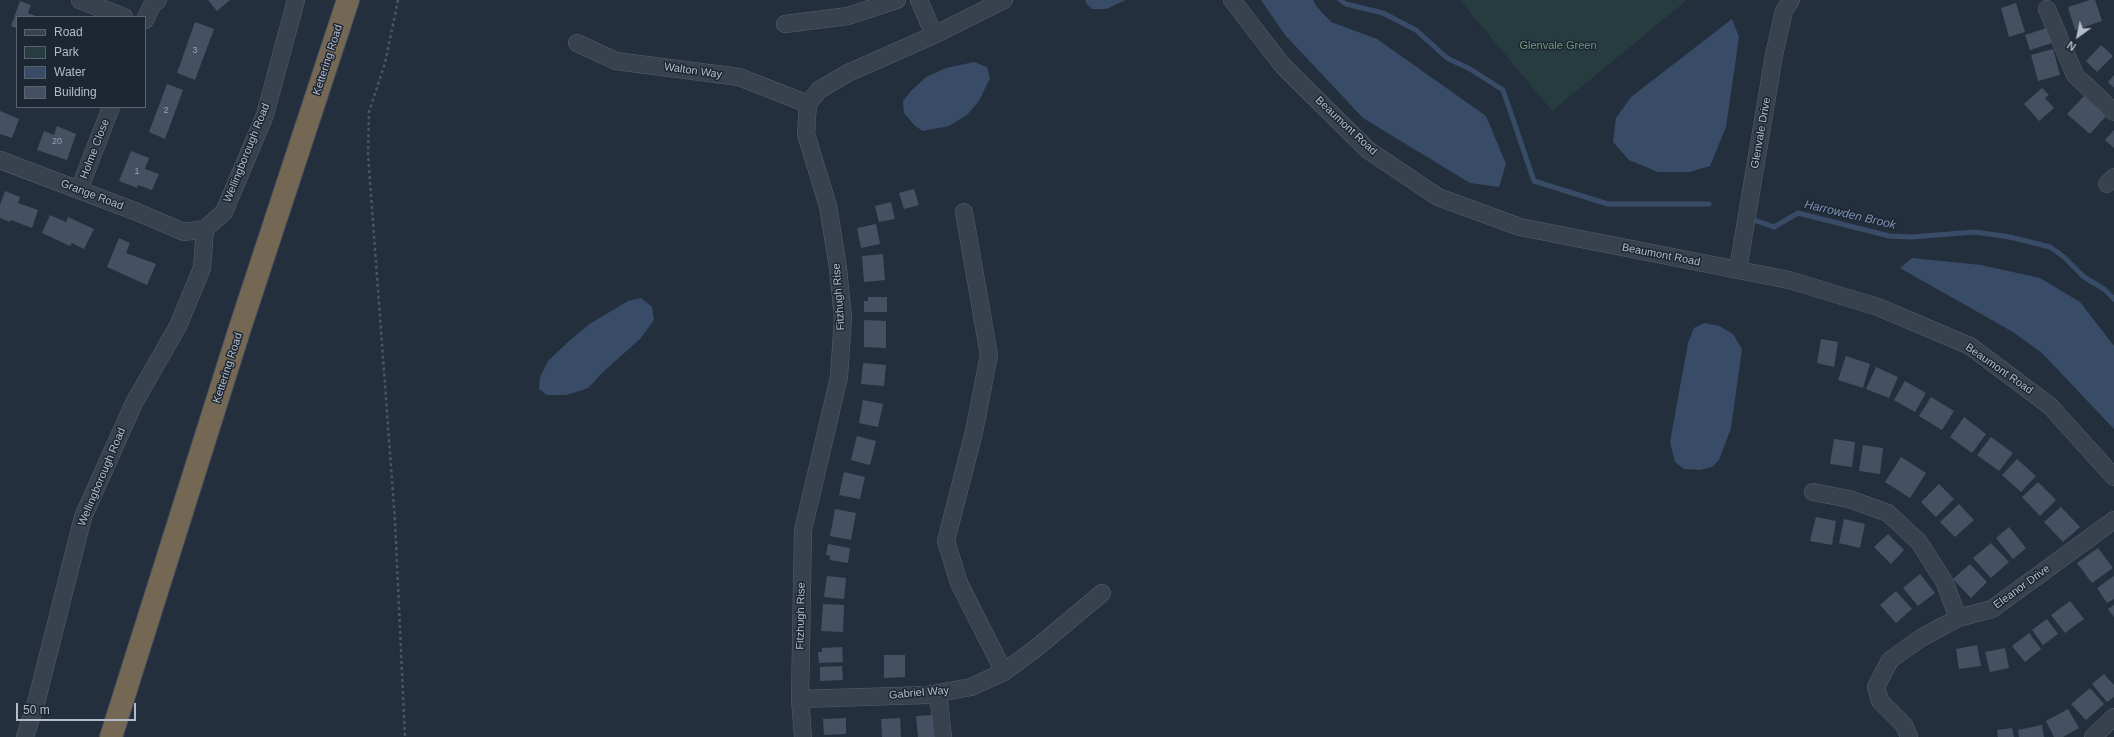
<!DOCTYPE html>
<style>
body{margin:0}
#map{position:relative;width:2114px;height:737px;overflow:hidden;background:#242f3e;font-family:Helvetica,sans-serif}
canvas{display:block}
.legend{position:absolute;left:16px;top:16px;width:130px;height:92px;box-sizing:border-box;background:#1d2633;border:1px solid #59626f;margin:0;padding:5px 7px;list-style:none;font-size:12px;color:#b4bcc9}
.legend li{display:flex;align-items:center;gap:8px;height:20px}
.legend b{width:20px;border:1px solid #59626f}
.north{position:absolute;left:2058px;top:16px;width:40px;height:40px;-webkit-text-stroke:3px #1d2633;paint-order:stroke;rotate:213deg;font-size:11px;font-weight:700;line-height:16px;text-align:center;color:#b4bcc9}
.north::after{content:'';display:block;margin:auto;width:14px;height:18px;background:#b4bcc9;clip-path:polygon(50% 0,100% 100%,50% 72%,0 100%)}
.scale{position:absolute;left:16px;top:703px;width:120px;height:18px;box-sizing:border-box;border:2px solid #b4bcc9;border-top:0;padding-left:5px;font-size:12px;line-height:14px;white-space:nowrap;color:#b4bcc9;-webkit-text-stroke:3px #1d2633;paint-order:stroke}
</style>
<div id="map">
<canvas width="2114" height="737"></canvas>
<ul class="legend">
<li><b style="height:5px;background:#38414e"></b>Road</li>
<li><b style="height:11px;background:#263c3f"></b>Park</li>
<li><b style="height:11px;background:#394c67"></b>Water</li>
<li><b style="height:11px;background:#455162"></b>Building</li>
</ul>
<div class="north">N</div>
<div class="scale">50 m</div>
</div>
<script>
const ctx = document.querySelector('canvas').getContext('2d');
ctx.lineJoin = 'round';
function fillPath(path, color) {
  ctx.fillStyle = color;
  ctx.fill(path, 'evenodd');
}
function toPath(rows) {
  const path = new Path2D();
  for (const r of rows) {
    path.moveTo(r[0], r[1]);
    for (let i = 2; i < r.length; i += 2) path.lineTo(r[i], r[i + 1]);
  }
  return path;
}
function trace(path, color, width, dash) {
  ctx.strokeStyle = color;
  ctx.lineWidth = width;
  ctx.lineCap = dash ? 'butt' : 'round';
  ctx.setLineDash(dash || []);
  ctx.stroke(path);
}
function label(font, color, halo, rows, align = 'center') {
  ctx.font = font + ' Helvetica,sans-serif';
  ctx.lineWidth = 3;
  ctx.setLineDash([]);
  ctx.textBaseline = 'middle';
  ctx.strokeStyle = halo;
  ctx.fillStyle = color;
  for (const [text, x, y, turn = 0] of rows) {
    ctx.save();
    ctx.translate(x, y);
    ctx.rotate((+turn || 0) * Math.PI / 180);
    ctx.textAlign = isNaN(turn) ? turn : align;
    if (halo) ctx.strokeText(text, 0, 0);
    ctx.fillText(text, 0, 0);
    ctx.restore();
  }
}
const green = toPath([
 [1460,0,1687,0,1552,111]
]);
const water = toPath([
 [1085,0,1126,0,1106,9,1092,9,1086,3],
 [1261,0,1313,0,1317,7,1331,22,1377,39,1486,116,1506,164,1499,187,1470,183,1363,118,1285,35],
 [1732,19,1739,37,1726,127,1710,166,1690,172,1658,172,1629,160,1613,142,1616,118,1631,97],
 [974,62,987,67,990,78,979,101,967,115,949,126,923,131,915,126,904,113,903,101,911,91,926,77,946,68],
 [1912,258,1981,265,2040,278,2080,302,2114,346,2114,429,2042,353,2013,332,1900,268],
 [641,298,652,307,654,320,640,339,604,371,588,388,567,395,547,395,539,389,540,377,548,361,567,343,588,325,628,301],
 [1704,323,1719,326,1733,334,1742,349,1731,428,1719,460,1712,467,1700,470,1684,469,1675,462,1670,442,1688,343,1694,328]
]);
const stream = toPath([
 [1340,0,1346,4,1383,13,1416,30,1447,58,1470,69,1503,90,1534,181,1608,204,1709,204],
 [1757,221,1774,227,1798,213,1889,236,1911,237,1975,232,2010,237,2050,247,2064,257,2084,277,2104,289,2114,299]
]);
const building = toPath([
 [208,0,230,0,217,11],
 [2090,0,2095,0,2102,21,2075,30,2068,7],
 [20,1,31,5,28,13,38,17,17,17,17,28,11,26],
 [2016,3,2025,32,2009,37,2001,8],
 [195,22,214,29,195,80,177,73],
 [2047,28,2052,43,2030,50,2025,35],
 [2101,45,2113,56,2097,72,2086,61],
 [2053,49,2060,75,2038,81,2031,55],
 [2114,75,2114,88,2108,82],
 [167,84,183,90,165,139,149,132],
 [2042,88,2049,95,2045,98,2054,108,2039,121,2024,104],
 [2084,96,2106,116,2090,134,2067,114],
 [0,111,19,119,12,138,0,134],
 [57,126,76,134,67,160,37,150,44,131,54,135],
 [2114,130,2114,148,2105,140],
 [131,151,149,158,145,169,159,174,152,190,138,185,137,188,119,181],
 [914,189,919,205,904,209,899,193],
 [5,191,20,197,18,203,38,210,32,228,11,220,10,222,0,218,0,205],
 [891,202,895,219,879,222,875,206],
 [50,215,66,222,68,217,94,229,84,249,72,243,70,246,42,233],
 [876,224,880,244,861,248,857,228],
 [119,238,130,243,126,253,156,264,147,285,107,267],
 [883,254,885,280,864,282,862,256],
 [868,297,887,297,887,312,864,312,864,301,868,301],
 [864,320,886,321,886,348,864,347],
 [1821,339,1838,342,1834,367,1817,363],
 [1846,356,1870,364,1863,388,1838,380],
 [863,363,886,365,884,386,861,384],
 [1876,367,1898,377,1889,398,1866,389],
 [1905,381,1926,393,1915,412,1894,400],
 [1931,397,1954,411,1942,430,1919,416],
 [863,400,883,404,878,427,859,423],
 [1964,417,1986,434,1972,453,1950,437],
 [857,436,876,441,870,465,851,460],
 [1991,437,2013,453,1999,471,1977,455],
 [1834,439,1855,442,1852,467,1830,464],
 [1863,445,1883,448,1880,474,1859,471],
 [1901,457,1926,473,1910,498,1885,482],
 [2017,459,2036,476,2021,492,2002,475],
 [844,472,865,477,860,499,839,495],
 [2038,482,2056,500,2040,516,2022,497],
 [1939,484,1954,499,1936,517,1921,502],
 [1959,504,1974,520,1955,537,1940,522],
 [2061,507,2080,527,2063,542,2044,522],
 [835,509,856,513,851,540,830,536],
 [1816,517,1836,521,1832,545,1810,541],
 [1844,519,1865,524,1860,548,1839,543],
 [2009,527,2026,548,2013,559,1996,538],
 [1888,534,1904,550,1891,564,1874,547],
 [1991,543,2009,562,1991,578,1973,558],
 [828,544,850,548,848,563,830,560,830,556,826,555],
 [2098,548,2113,568,2092,583,2077,563],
 [1970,564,1987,582,1971,598,1953,579],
 [1920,574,1935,593,1918,606,1903,588],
 [827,576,846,578,844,599,824,597],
 [2114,576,2114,599,2107,603,2097,588],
 [1896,591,1912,609,1896,623,1880,605],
 [2070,601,2084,619,2065,633,2051,615],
 [823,604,844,605,843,632,821,631],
 [2114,605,2114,617,2108,609],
 [2047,619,2058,634,2043,645,2032,630],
 [2029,633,2041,649,2025,662,2012,646],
 [1977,645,1981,666,1959,669,1956,649],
 [842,647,843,662,819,663,818,652,822,652,822,648],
 [2005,648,2009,668,1990,672,1985,652],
 [884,655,905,655,905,677,884,678],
 [842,666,843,680,820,681,820,667],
 [2104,674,2114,685,2114,697,2107,702,2092,684],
 [2090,688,2104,704,2086,720,2071,704],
 [2068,709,2079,728,2063,737,2054,737,2046,721],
 [932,715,934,737,918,737,916,716],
 [846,718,846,734,824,735,823,719],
 [900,718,901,737,882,737,881,719],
 [2042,725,2044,737,2019,737,2018,730],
 [2012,728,2014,737,1998,737,1997,730]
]);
const path = toPath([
 [398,0,385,63,369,112,368,154,395,521,405,737]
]);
const minor = toPath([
 [80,0,124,17],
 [919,0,934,35],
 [1232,0,1283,66,1368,150,1438,197,1520,227,1789,280,1878,307,1970,346,2050,406,2114,477],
 [2047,9,2075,75,2114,112],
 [145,20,152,5,158,0],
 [785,24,848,16,897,0],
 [577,43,616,61,739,77,808,104],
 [0,160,137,212,184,232,205,229,224,212,265,115,296,0],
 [2107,184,2114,177],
 [79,190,111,107],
 [964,212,989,355,974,432,946,541,959,583,1004,672],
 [1738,269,1774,55,1784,11,1791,0],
 [1813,492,1849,499,1888,513,1919,542,1945,583,1958,618],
 [938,693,943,737],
 [800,699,927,695,971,687,1004,672,1035,649,1102,593],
 [25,737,37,699,83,517,134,403,178,326,202,268,205,229],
 [803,737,800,699,803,530,839,377,843,318,838,268,828,206,806,134,808,104,819,90,848,73,934,35,1004,0],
 [1909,737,1904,725,1880,701,1876,687,1890,660,1921,638,1958,618,1992,609,2114,520],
 [2093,737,2114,717]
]);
const highway = toPath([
 [111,737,240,328,348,0]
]);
const numberNames = [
 ["3",195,51],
 ["2",166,111],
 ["20",57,142],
 ["1",137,172]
];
const parkNames = [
 ["Glenvale Green",1558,46]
];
const streetNames = [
 ["Kettering Road",328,60,-72],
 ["Walton Way",693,71,8],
 ["Beaumont Road",1346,126,43],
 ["Glenvale Drive",1761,133,-80],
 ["Holme Close",95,149,-69],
 ["Wellingborough Road",247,153,-68],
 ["Grange Road",92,195,21],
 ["Beaumont Road",1661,255,11],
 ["Fitzhugh Rise",839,297,-94],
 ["Kettering Road",228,368,-72],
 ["Beaumont Road",1999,369,35],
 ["Wellingborough Road",102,477,-67],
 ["Eleanor Drive",2022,587,-36],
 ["Fitzhugh Rise",801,616,-89],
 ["Gabriel Way",919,693,-5]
];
const waterNames = [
 ["Harrowden Brook",1850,215,13]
];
fillPath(green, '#263c3f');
fillPath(water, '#394c67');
trace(stream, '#394c67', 5);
fillPath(building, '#455162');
trace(minor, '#565f6c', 18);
trace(highway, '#434c59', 24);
trace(path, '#44595c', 2.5, [3, 3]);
trace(minor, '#38414e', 17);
trace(highway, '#746855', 22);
label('9px', '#98a1af', null, numberNames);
label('11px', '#6b9a76', '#1d2633', parkNames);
label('11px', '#b4bcc9', '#1d2633', streetNames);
label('italic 12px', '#7c92b1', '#1d2633', waterNames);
</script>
